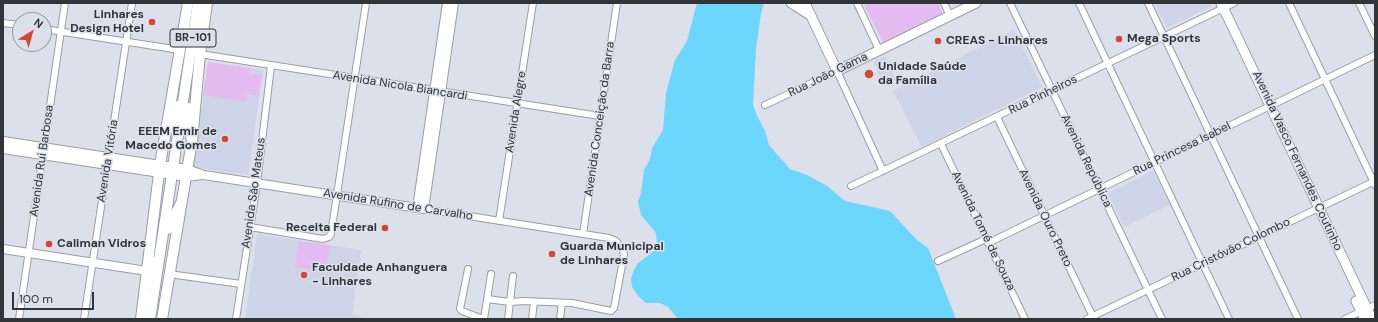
<!DOCTYPE html>
<meta charset="utf-8">
<style>
body{margin:0}
#map{position:relative;width:1378px;height:322px;overflow:hidden;background:#dce0eb;font-family:"DM Sans",sans-serif}
canvas{display:block}
.frame{position:absolute;inset:0;border:4px solid #323438;pointer-events:none}
.north{position:absolute;left:12px;top:12px;width:40px;height:40px;box-sizing:border-box;background:#dce0eb;border:1px solid #989ba3;border-radius:50%;rotate:37deg;font-size:11px;font-weight:700;line-height:16px;text-align:center;color:#323438}
.north::after{content:'';display:block;margin:auto;width:14px;height:18px;background:#d44737;clip-path:polygon(50% 0,100% 100%,50% 72%,0 100%)}
.scale{position:absolute;left:12px;top:292px;width:82px;height:18px;box-sizing:border-box;border:2px solid #323438;border-top:0;padding-left:5px;font-size:12px;line-height:14px;white-space:nowrap;color:#323438;-webkit-text-stroke:3px #dce0eb;paint-order:stroke}
</style>
<div id="map">
<canvas width="1378" height="322"></canvas>
<div class="frame"></div>
<div class="north">N</div>
<div class="scale">100 m</div>
</div>
<script>
const ctx = document.querySelector('canvas').getContext('2d');
ctx.lineJoin = 'round';
function fillPath(path, color) {
  ctx.fillStyle = color;
  ctx.fill(path, 'evenodd');
}
function toPath(rows) {
  const path = new Path2D();
  for (const r of rows) {
    path.moveTo(r[0], r[1]);
    for (let i = 2; i < r.length; i += 2) path.lineTo(r[i], r[i + 1]);
  }
  return path;
}
function trace(path, color, width, dash) {
  ctx.strokeStyle = color;
  ctx.lineWidth = width;
  ctx.lineCap = dash ? 'butt' : 'round';
  ctx.setLineDash(dash || []);
  ctx.stroke(path);
}
function label(font, color, halo, rows, align = 'center') {
  ctx.font = font + ' "DM Sans",sans-serif';
  ctx.lineWidth = 3;
  ctx.setLineDash([]);
  ctx.textBaseline = 'middle';
  ctx.strokeStyle = halo;
  ctx.fillStyle = color;
  for (const [text, x, y, turn = 0] of rows) {
    ctx.save();
    ctx.translate(x, y);
    ctx.rotate((+turn || 0) * Math.PI / 180);
    ctx.textAlign = isNaN(turn) ? turn : align;
    if (halo) ctx.strokeText(text, 0, 0);
    ctx.fillText(text, 0, 0);
    ctx.restore();
  }
}
const built = toPath([
 [1154,3,1210,3,1212,6,1167,28],
 [1014,30,1042,87,922,147,893,91],
 [885,57,896,80,884,85,873,62],
 [208,62,263,70,248,175,193,167],
 [1153,171,1170,205,1124,227,1108,193],
 [257,234,361,250,352,315,375,319,245,319]
]);
const green = toPath([
 [863,3,938,3,943,14,883,43],
 [208,62,250,68,250,74,262,75,259,96,247,94,246,101,203,95],
 [299,241,330,245,326,271,295,267]
]);
const water = toPath([
 [697,3,764,3,761,13,756,49,753,104,757,116,765,131,769,145,790,169,807,175,827,186,845,201,890,211,916,239,928,248,956,319,678,319,668,307,660,303,646,303,639,297,632,287,631,278,634,270,638,263,653,252,657,244,656,233,641,215,638,202,641,193,644,170,650,159,652,148,663,130,666,93,675,60,687,41]
]);
const minor = toPath([
 [857,3,879,50],
 [944,3,950,16],
 [1010,3,1162,319],
 [1079,3,1229,319],
 [1148,3,1298,319],
 [1289,3,1375,185],
 [1359,3,1375,36],
 [3,23,20,25],
 [44,29,180,50],
 [200,54,600,116],
 [765,105,837,71,883,171],
 [997,117,1094,319],
 [941,144,1025,319],
 [851,186,1234,3],
 [424,209,609,238,616,241,623,250,624,255,614,308,611,311,572,303,524,301,510,302,487,299],
 [499,221,533,3],
 [250,227,323,239,329,237,331,234,366,3],
 [583,234,617,3],
 [988,243,1375,55],
 [938,261,986,239],
 [468,269,460,309,462,311,483,319],
 [169,274,241,284],
 [19,319,65,3],
 [84,319,132,3],
 [236,319,257,183,271,66],
 [484,319,491,274],
 [508,319,513,276],
 [532,319,534,302],
 [560,319,562,303],
 [1087,319,1375,181],
 [1345,319,1375,305]
]);
const tertiary = toPath([
 [3,141,187,169,204,175,424,209,454,3],
 [3,149,186,177,203,175],
 [417,208,447,3],
 [3,249,147,271]
]);
const secondary = toPath([
 [791,3,810,15],
 [805,3,837,71,976,3],
 [1221,3,1372,319],
 [1356,301,1365,319]
]);
const primary = toPath([
 [141,319,160,165,188,3],
 [162,319,192,141,200,54,207,3]
]);
const trunk = toPath([
 [188,108,188,121,192,141],
 [165,135,175,116,178,106],
 [168,229,181,203],
 [146,283,154,262],
 [150,319,198,3]
]);
const markers = [
 [152,22,4,"#d44737"],
 [1119,39,4,"#d44737"],
 [938,41,4,"#d44737"],
 [869,74,5,"#d44737"],
 [225,139,4,"#d44737"],
 [385,228,4,"#d44737"],
 [49,244,4,"#d44737"],
 [552,254,4,"#d44737"],
 [304,275,4,"#d44737"]
];
const shields = [
 [193,38,46]
];
const shieldNames = [
 ["BR-101",193,38]
];
const poiNames = [
 ["Linhares",144,15,"right"],
 ["Design Hotel",144,29,"right"],
 ["Mega Sports",1127,39],
 ["CREAS - Linhares",946,41],
 ["Unidade Saúde",878,67],
 ["da Família",878,81],
 ["EEEM Emir de",217,132,"right"],
 ["Macedo Gomes",217,146,"right"],
 ["Receita Federal",377,228,"right"],
 ["Caliman Vidros",57,244],
 ["Guarda Municipal",560,247],
 ["de Linhares",560,261],
 ["Faculdade Anhanguera",312,268],
 ["- Linhares",312,282]
];
const streetNames = [
 ["Rua João Gama",828,75,-26],
 ["Avenida Nicola Biancardi",400,86,9],
 ["Rua Pinheiros",1043,95,-26],
 ["Avenida Alegre",516,112,-81],
 ["Avenida Conceição da Barra",600,119,-82],
 ["Rua Princesa Isabel",1182,149,-26],
 ["Avenida Rui Barbosa",42,161,-82],
 ["Avenida Vitória",108,161,-81],
 ["Avenida República",1086,161,64],
 ["Avenida Vasco Fernandes Coutinho",1297,161,65],
 ["Avenida São Mateus",254,193,-82],
 ["Avenida Rufino de Carvalho",398,205,9],
 ["Avenida Ouro Preto",1045,218,64],
 ["Avenida Tomé de Souza",983,231,64],
 ["Rua Cristóvão Colombo",1231,250,-26]
];
fillPath(built, '#ced4e7');
fillPath(green, '#e4bbf0');
fillPath(water, '#6dd6fc');
trace(minor, '#999da7', 8);
trace(tertiary, '#999da7', 10);
trace(secondary, '#999da7', 11);
trace(primary, '#999da7', 12);
trace(trunk, '#999da7', 12);
trace(minor, '#fff', 6);
trace(tertiary, '#fff', 8);
trace(secondary, '#fff', 9);
trace(primary, '#fff', 10);
trace(trunk, '#fff', 10);
for (const [x, y, r, color] of markers) {
  const dot = new Path2D();
  dot.arc(x, y, r, 0, 2 * Math.PI);
  ctx.fillStyle = color;
  ctx.fill(dot);
  trace(dot, '#dce0eb', 1.5);
}
for (const [x, y, w] of shields) {
  const box = new Path2D();
  box.roundRect(x - w / 2, y - 9, w, 18, 3);
  ctx.fillStyle = '#dce0eb';
  ctx.fill(box);
  trace(box, '#323438', 1);
}
label('bold 11px', '#323438', null, shieldNames);
label('bold 12px', '#323438', '#dce0eb', poiNames, 'left');
label('12px', '#323438', '#dce0eb', streetNames);
</script>
